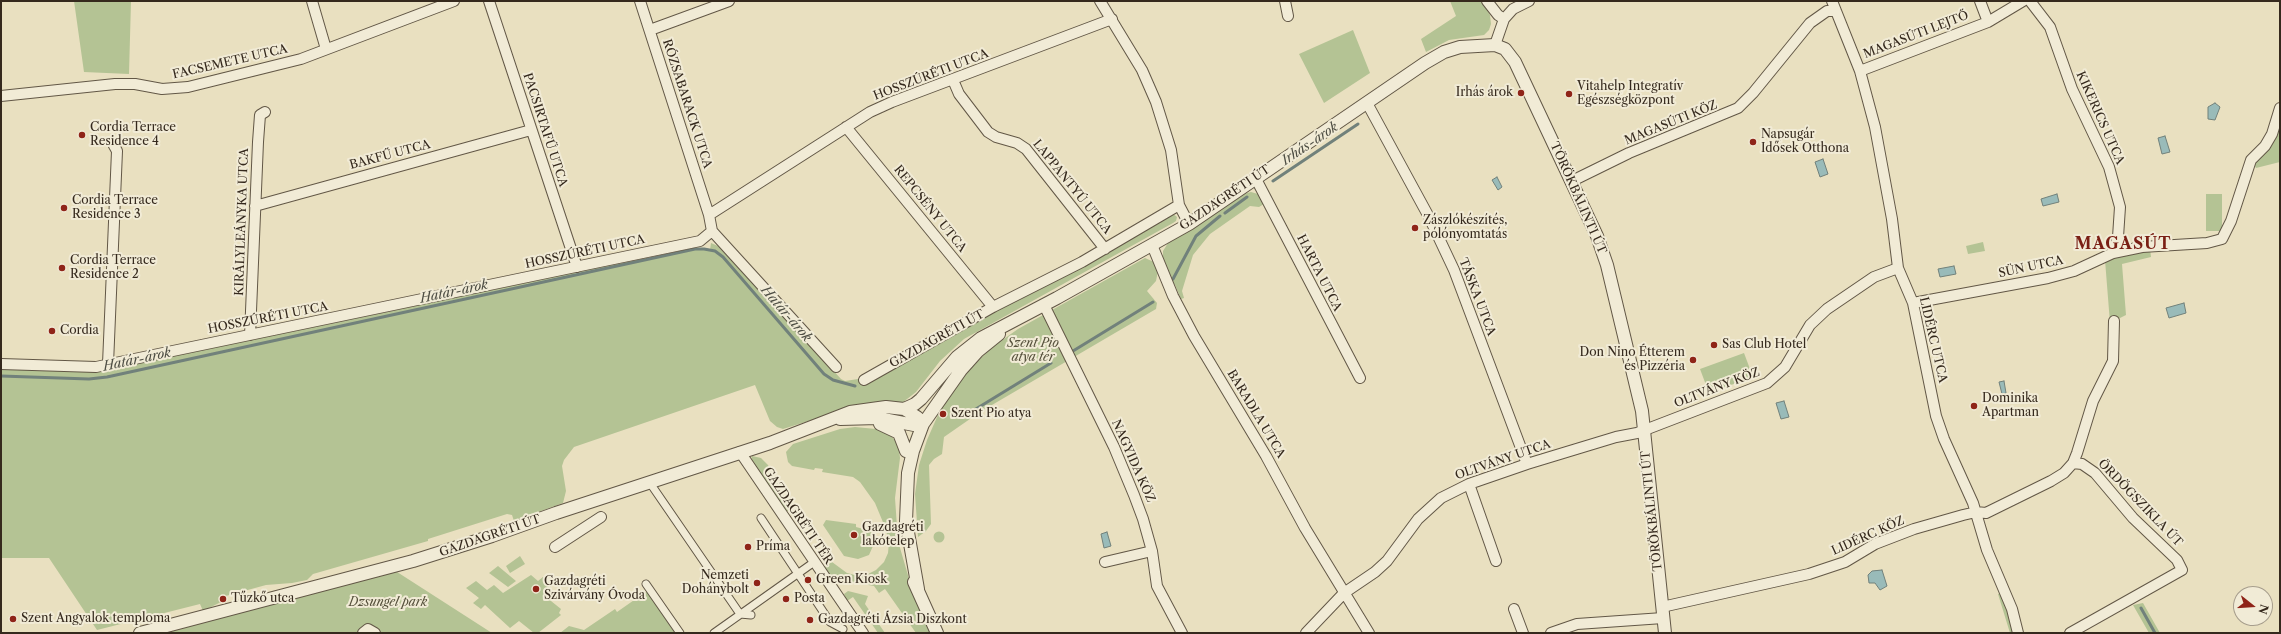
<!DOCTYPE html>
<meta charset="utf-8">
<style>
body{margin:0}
#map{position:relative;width:2281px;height:634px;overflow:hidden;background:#e9e0c0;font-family:"Libre Caslon Text",serif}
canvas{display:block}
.frame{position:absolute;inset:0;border:2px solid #35291d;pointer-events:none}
.north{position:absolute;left:2233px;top:586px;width:40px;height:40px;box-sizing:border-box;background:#f1ebd6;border:1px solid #a69d8c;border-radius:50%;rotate:107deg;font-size:11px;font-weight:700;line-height:16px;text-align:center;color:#35291d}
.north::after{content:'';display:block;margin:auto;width:14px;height:18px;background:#8f2418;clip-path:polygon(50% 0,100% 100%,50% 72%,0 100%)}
</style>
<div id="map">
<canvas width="2281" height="634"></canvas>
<div class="frame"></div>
<div class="north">N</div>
</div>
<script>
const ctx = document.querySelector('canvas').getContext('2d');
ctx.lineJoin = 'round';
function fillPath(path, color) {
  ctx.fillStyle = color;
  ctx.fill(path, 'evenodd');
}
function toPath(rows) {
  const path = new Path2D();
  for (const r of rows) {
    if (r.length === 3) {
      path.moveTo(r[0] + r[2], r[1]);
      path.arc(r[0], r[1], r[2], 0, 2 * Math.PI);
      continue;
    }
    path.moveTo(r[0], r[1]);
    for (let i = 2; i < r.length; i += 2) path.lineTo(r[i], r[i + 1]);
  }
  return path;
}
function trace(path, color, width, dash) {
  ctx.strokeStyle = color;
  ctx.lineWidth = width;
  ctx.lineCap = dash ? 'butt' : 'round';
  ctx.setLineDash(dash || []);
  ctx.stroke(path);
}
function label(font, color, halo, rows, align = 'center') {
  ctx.font = font + ' "Libre Caslon Text",serif';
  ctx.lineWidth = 4;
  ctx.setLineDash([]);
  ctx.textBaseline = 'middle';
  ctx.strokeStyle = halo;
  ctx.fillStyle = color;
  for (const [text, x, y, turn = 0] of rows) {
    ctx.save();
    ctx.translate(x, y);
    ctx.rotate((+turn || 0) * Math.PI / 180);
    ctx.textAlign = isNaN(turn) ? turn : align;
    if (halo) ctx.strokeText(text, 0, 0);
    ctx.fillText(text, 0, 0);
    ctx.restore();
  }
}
const green = toPath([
 [74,1,131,1,129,74,84,72],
 [1450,1,1482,1,1490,15,1491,24,1489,30,1484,35,1449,40,1426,52,1421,39,1456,16],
 [1353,30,1370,73,1324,103,1299,54],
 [2280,108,2280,162,2256,168,2251,160,2265,146],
 [1251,192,1258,194,1264,204,1259,207,1250,206,1210,234,1193,255,1182,291,1184,298,1181,299,1175,285,1169,279,1163,258,1163,251,1168,243,1243,194],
 [2206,194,2222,194,2222,231,2206,231],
 [1172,213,1177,217,1176,221,1173,223,964,339,940,361,916,392,902,403,831,414,783,429,777,427,770,421,755,385,574,447,564,460,562,466,566,491,563,503,514,521,512,515,507,514,428,539,428,541,313,574,307,580,292,583,266,585,222,597,223,601,203,611,200,604,97,630,49,558,1,558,1,368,97,372,645,258,646,260,695,249,710,250,711,243,718,246,739,267,841,379,845,381,858,379,860,384,864,384],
 [1983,242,1985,251,1968,254,1966,246],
 [2150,248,2151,257,2122,264,2126,315,2110,323,2105,260],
 [1145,258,1154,262,1158,271,1156,281,1147,291,1157,303,1156,309,980,412,944,437,942,454,934,459,929,465,931,524,926,531,918,537,915,494,919,465,927,440,941,408,969,370,991,348,1018,329],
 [1744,353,1753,377,1709,393,1700,369],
 [855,427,876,429,889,434,895,440,898,438,900,458,895,498,898,541,912,589,931,633,916,633,885,589,879,593,874,586,839,580,831,576,824,567,832,562,847,573,855,575,868,574,876,570,884,562,888,553,889,542,885,527,875,503,860,482,853,477,822,472,823,469,815,468,814,470,792,466,788,462,786,452,793,444,840,429],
 [752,456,761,458,768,465,791,509,786,512,751,460],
 [826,520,856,524,856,527,871,531,873,546,869,555,858,559,844,556,823,525],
 [939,537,5.5],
 [520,556,525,564,510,573,506,566],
 [498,566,516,581,508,587,489,573],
 [394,570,492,633,163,633],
 [531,575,538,581,543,577,551,583,551,591,557,596,551,601,561,609,559,613,561,615,538,633,534,633,519,621,510,628,485,605,481,609,473,603,479,598,466,588,476,581,487,590,494,585,503,593],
 [647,591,675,633,560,633,569,626,584,630,615,609,617,612],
 [848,591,868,596,865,604,885,633,878,633,853,597,847,601,844,594],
 [2001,593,2015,633,2010,633,1998,594],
 [2143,603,2160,633,2149,633,2133,605]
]);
const water = toPath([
 [2215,103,2220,107,2215,120,2208,119,2208,107,2215,103],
 [2165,136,2170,152,2162,154,2158,138,2165,136],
 [1823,159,1828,174,1820,177,1815,162,1823,159],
 [1497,177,1502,187,1498,190,1492,180,1497,177],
 [2057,194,2059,202,2043,206,2041,199,2057,194],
 [1954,266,1956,274,1940,277,1938,269,1954,266],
 [2184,303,2186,313,2169,318,2166,308,2184,303],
 [2004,381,2006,393,2002,394,1999,382,2004,381],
 [1784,401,1789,417,1781,419,1776,403,1784,401],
 [1107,532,1111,546,1104,548,1101,534,1107,532],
 [1882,570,1887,586,1880,590,1875,583,1869,583,1868,575,1872,571,1882,570]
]);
const stream = toPath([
 [1273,181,1358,124],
 [1225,213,1247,197],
 [1173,279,1196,236,1220,216],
 [1073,351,1153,302],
 [1,376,89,379,107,377,695,249,704,249,715,251,723,257,824,374,833,380,855,386],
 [957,411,971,412,1051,363],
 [2141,608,2155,633]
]);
const pedestrian = toPath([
 [650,483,740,614,751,615],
 [761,518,830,622,843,629],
 [646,584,680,633],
 [714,633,810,565]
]);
const minor = toPath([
 [312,1,326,49],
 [489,1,577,267],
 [640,1,709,215],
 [1100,1,1142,70,1156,102,1171,150,1179,205,1189,224],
 [1285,1,1288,16],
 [1487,1,1498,15,1504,19],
 [1832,1,1860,71,1875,127,1892,219,1898,268,1913,303,1936,416,1944,439,1973,503,1987,550,2012,609,2018,633],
 [1980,1,1988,22],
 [2030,1,2050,27,2072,89,2109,167,2120,207,2118,237,2113,253],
 [650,30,729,1],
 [1495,45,1504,19,1513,9,1529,1],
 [1860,71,1988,22,2023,1],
 [953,80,959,94,988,132,996,137,1017,143,1026,149,1105,249],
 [1,96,115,84,135,84,162,89,188,87,301,59,454,1],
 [1367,103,1429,217,1454,270,1527,464],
 [846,127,993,307],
 [1256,179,1360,378],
 [1572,181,1629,153,1738,108,1753,93,1810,23,1827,11,1836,11],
 [255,206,531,130],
 [712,231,836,367],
 [1152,245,1173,296,1194,336,1266,456,1305,528,1369,633],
 [1913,303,2048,278,2074,271,2113,253,2142,247,2207,243,2222,239,2231,221,2251,160,2265,146,2272,134,2280,108],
 [1044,305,1114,447,1134,495,1143,519,1152,551,1157,586,1182,633],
 [250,335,258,142,260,115,265,112],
 [1,364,96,367,700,241,712,231,709,215,870,112,892,102,1112,19],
 [108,364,117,151,112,142],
 [864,380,993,307,1082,262,1179,205],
 [740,452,863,633],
 [1469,484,1496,561],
 [555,547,601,517],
 [1105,562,1152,551],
 [1662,607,1809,574,1845,562,1875,544,1914,529,1963,515,1976,512,1986,513,2051,481,2064,473,2073,463,2077,453,2093,401,2113,361,2114,321],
 [1514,609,1523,633],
 [363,633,368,629,375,633],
 [1306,633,1344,593,1375,572,1387,561,1418,519,1441,498,1469,484,1527,464,1616,437,1637,433,1767,383,1785,367,1810,325,1827,309,1874,277,1898,268],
 [1551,633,1577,624,1663,618],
 [2070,633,2182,570,2177,560,2133,518,2095,473,2082,464,2073,463]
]);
const tertiary = toPath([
 [904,409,915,404,921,399,957,357,981,338,1057,298,1189,224,1425,63,1444,52,1460,47,1495,45,1505,49,1515,62,1597,236,1607,265,1642,411,1665,633],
 [840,419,878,418,914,425,923,424],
 [880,424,899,433,906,451],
 [914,582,937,633],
 [918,589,906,521,908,473,913,451,923,424,961,370,978,351,999,334],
 [140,633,413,561,492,536,556,513,770,443,850,412,886,407,904,409,917,417,923,424]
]);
const markers = [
 [1521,93,4,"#8f2418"],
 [1569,94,4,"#8f2418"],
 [82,135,4,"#8f2418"],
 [1753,142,4,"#8f2418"],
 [64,208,4,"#8f2418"],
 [1415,228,4,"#8f2418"],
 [62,268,4,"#8f2418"],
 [52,331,4,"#8f2418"],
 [1714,345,4,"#8f2418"],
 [1693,360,4,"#8f2418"],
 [1974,406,4,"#8f2418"],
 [943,414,4,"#8f2418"],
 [854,535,4,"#8f2418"],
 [748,547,4,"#8f2418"],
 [808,580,4,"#8f2418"],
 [757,583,4,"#8f2418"],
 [536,589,4,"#8f2418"],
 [223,599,4,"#8f2418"],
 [786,599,4,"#8f2418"],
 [13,619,4,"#8f2418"],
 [810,620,4,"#8f2418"]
];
const streetNames = [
 ["MAGASÚTI LEJTŐ",1916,35,-21],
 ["FACSEMETE UTCA",230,62,-13],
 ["HOSSZÚRÉTI UTCA",931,75,-21],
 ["RÓZSABARACK UTCA",687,104,72],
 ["KIKERICS UTCA",2100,118,66],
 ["MAGASÚTI KÖZ",1671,123,-22],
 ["PACSIRTAFŰ UTCA",545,130,72],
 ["BAKFŰ UTCA",390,155,-15],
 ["LAPPANTYÚ UTCA",1072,187,51],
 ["GAZDAGRÉTI ÚT",1225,198,-34],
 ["TÖRÖKBÁLINTI ÚT",1578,198,66],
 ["REPCSÉNY UTCA",930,209,51],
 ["KIRÁLYLEÁNYKA UTCA",242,222,-88],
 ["HOSSZÚRÉTI UTCA",585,252,-12],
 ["SÜN UTCA",2031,267,-12],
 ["HARTA UTCA",1319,273,63],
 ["TÁSKA UTCA",1477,297,69],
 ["HOSSZÚRÉTI UTCA",268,318,-11],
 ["GAZDAGRÉTI ÚT",937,339,-29],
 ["LIDÉRC UTCA",1933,340,77],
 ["OLTVÁNY KÖZ",1717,388,-21],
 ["BARADLA UTCA",1256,414,59],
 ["OLTVÁNY UTCA",1503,460,-19],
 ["NAGYIDA KÖZ",1133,461,66],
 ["ÖRDÖGSZIKLA ÚT",2140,503,46],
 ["TÖRÖKBÁLINTI ÚT",1652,511,-96],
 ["GAZDAGRÉTI TÉR",798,516,56],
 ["GAZDAGRÉTI ÚT",490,536,-19],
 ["LIDÉRC KÖZ",1868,536,-24]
];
const poiNames = [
 ["Vitahelp Integratív",1577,87],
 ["Egészségközpont",1577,101],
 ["Irhás árok",1513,93,"right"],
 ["Cordia Terrace",90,128],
 ["Residence 4",90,142],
 ["Napsugár",1761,135],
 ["Idősek Otthona",1761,149],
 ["Cordia Terrace",72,201],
 ["Residence 3",72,215],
 ["Zászlókészítés,",1423,221],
 ["pólónyomtatás",1423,235],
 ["Cordia Terrace",70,261],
 ["Residence 2",70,275],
 ["Cordia",60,331],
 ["Sas Club Hotel",1722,345],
 ["Don Nino Étterem",1685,353,"right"],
 ["és Pizzéria",1685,367,"right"],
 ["Dominika",1982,399],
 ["Apartman",1982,413],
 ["Szent Pio atya",951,414],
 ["Gazdagréti",862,528],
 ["lakótelep",862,542],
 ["Príma",756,547],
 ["Nemzeti",749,576,"right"],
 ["Dohánybolt",749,590,"right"],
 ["Green Kiosk",816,580],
 ["Gazdagréti",544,582],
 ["Szivárvány Óvoda",544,596],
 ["Tűzkő utca",231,599],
 ["Posta",794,599],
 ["Szent Angyalok temploma",21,619],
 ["Gazdagréti Ázsia Diszkont",818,620]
];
const parkNames = [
 ["Szent Pio",1033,344],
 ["atya tér",1033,358],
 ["Dzsungel park",388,603]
];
const waterNames = [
 ["Irhás-árok",1310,144,-34],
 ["Határ-árok",454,292,-12],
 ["Határ-árok",786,314,49],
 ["Határ-árok",137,360,-12]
];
const districtNames = [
 ["MAGASÚT",2123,244]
];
fillPath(green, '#b4c394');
fillPath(water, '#99bbb9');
trace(water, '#71817b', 1);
trace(stream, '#71817b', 3);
trace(pedestrian, '#625746', 9);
trace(minor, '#625746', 12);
trace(tertiary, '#625746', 14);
trace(pedestrian, '#f1ebd6', 7);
trace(minor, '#f1ebd6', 10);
trace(tertiary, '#f1ebd6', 12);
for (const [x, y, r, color] of markers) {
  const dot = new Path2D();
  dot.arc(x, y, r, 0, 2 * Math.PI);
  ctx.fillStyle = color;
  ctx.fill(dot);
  trace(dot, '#f1ebd6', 1.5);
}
label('12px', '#35291d', '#f1ebd6', streetNames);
label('12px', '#35291d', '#f1ebd6', poiNames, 'left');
label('italic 12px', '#55503b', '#f1ebd6', parkNames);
label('italic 13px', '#4e4e44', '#f1ebd6', waterNames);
ctx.letterSpacing = '1px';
label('bold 16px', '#7a1f14', '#f1ebd6', districtNames);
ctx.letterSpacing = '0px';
</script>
